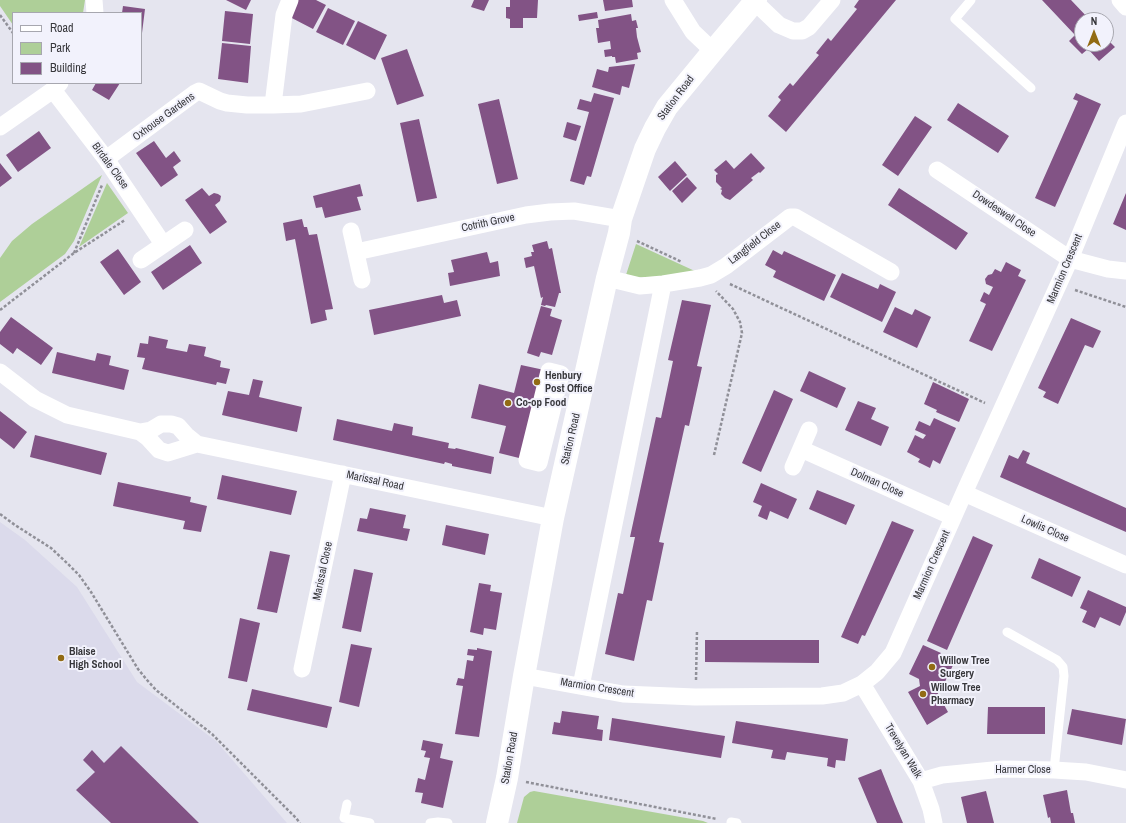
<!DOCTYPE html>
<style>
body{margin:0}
#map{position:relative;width:1126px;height:823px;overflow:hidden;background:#e5e5ef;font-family:"Archivo Narrow",sans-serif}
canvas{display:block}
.legend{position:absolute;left:12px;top:12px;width:130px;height:72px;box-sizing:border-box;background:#f2f2fc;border:1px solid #a7a7af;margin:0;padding:5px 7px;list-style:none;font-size:12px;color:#37373b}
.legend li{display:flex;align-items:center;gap:8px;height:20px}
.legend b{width:20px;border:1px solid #a7a7af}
.north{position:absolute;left:1074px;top:12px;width:40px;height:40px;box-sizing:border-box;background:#f2f2fc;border:1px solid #a7a7af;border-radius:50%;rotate:0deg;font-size:11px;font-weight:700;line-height:16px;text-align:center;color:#37373b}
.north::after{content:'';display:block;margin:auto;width:14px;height:18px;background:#926b14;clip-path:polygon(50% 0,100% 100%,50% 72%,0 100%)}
</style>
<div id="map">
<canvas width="1126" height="823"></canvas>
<ul class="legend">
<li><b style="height:5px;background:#fff"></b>Road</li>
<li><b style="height:11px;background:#aecf98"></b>Park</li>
<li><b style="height:11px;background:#825385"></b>Building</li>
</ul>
<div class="north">N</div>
</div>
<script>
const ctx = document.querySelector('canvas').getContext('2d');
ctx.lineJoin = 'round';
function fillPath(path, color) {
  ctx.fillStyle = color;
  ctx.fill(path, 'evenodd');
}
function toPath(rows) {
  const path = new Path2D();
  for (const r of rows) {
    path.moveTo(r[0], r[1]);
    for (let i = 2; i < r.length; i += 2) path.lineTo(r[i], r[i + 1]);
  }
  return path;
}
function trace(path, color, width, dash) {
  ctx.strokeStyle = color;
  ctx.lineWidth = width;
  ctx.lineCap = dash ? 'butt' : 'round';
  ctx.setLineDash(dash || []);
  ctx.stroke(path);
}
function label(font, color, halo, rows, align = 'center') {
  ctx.font = font + ' "Archivo Narrow",sans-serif';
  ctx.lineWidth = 4;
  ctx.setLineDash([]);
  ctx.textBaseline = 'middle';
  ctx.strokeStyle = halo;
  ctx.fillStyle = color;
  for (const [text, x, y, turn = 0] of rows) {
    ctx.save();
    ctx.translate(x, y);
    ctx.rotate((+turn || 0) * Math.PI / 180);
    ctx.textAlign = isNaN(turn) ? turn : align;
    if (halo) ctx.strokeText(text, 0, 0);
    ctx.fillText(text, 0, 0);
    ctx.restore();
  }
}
const built = toPath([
 [0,522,25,540,77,587,137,682,216,741,287,823,0,823]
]);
const green = toPath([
 [0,0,85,0,83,13,13,13,13,25,0,6],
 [102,175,74,241,65,254,0,302,0,258,12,241,32,224],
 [107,183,128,213,79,247],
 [636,244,697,272,677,276,625,278],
 [534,791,703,821,708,823,517,823,524,797,530,792]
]);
const building = toPath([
 [226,0,251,0,246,10],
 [293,0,316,0,326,5,313,29,286,15],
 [474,0,489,0,484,11,471,7],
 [510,0,538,0,537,18,523,18,523,28,510,28,510,19,506,18,506,7,510,7],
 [603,0,632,0,633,7,605,11],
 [859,0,896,0,786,132,768,116,781,100,778,97,790,83,793,86,819,55,816,53,828,38,831,41,857,9,854,7],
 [1042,0,1071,0,1090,20,1082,20,1082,44,1106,44,1106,38,1115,47,1099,61,1088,49,1082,54,1069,41,1075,35],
 [123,6,145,9,142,33,141,33,141,13,122,13],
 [328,8,355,21,343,45,316,32],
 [225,11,253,14,250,44,222,41],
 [597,12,598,18,579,21,578,15],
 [631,14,632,21,636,20,638,28,636,28,637,37,641,52,637,53,638,59,616,63,615,57,612,57,612,56,605,57,604,50,611,49,610,41,598,43,596,28,599,28,598,20],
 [358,21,387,35,375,60,346,45],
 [222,43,251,46,248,83,218,79],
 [407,49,424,96,397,105,381,58],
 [635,64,629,88,622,86,620,95,592,87,597,69,608,72,609,67],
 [96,83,120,83,109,100,92,90],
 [594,93,614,98,591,177,587,176,584,185,570,181,589,112,577,109,580,99,591,102],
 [1076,93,1101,104,1055,207,1035,198,1078,101,1073,99],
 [499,99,518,179,497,184,478,104],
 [958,103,1009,136,998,153,947,120],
 [915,116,932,127,898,176,882,165],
 [419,119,437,198,417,202,400,123],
 [567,122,581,126,576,141,563,137],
 [39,131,51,148,18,172,6,155],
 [154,141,166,158,174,151,181,161,173,167,178,175,161,187,136,153],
 [751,153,765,168,760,173,759,172,751,178,753,180,730,200,725,198,721,194,722,190,720,189,722,188,716,182,716,175,718,174,714,170,726,160,734,169],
 [675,161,687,175,670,191,658,177],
 [0,163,12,178,0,187],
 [687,177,697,188,682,203,672,191],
 [360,184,363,196,357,197,361,210,325,218,322,207,316,208,313,196],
 [202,188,209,196,214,193,218,194,221,196,220,201,215,205,227,222,210,234,185,200],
 [899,188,968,233,956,250,888,205],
 [1126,193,1126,230,1113,224],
 [302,219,304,227,307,227,309,235,317,234,333,309,325,310,327,320,311,324,295,239,286,241,283,223],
 [547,241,549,249,552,248,561,293,559,293,555,307,546,305,545,306,541,305,543,297,541,298,534,266,526,268,524,258,532,256,531,252,534,252,532,245],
 [190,245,202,263,163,290,151,272],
 [118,249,141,282,124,295,100,262],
 [773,250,782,255,784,251,836,275,824,301,773,277,776,271,765,265],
 [487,252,490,263,498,261,500,276,450,286,448,273,454,272,451,260],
 [1006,262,1021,270,1018,276,1026,280,992,351,969,341,986,304,980,301,984,292,989,295,993,287,986,284,985,279,988,275,992,274,995,269,1001,272],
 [842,273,878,289,880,284,896,292,882,322,830,297],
 [442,295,444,303,457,300,461,316,374,335,369,310],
 [682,300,711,305,697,366,702,367,689,426,685,425,659,542,664,543,652,601,647,600,634,661,605,654,618,593,623,594,635,537,630,537,656,417,661,418,673,361,668,360],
 [541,306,552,309,550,316,562,320,552,355,541,352,539,357,527,353],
 [895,307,912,315,915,309,931,317,917,348,883,332],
 [11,317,53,348,41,365,17,348,13,354,0,344,0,332],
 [1071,318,1101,331,1093,348,1085,345,1058,404,1043,397,1046,392,1038,388],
 [149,336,168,340,166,348,187,352,189,344,206,347,204,356,221,361,220,367,230,369,226,384,217,382,216,385,142,369,145,358,137,357,140,343,148,344],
 [57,352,95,361,97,353,111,356,109,365,129,370,124,390,52,373],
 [521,365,549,371,527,460,499,453,506,426,471,418,479,384,514,393],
 [809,371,846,388,837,408,800,391],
 [253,379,263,381,259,397,302,407,297,432,222,415,228,391,249,395],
 [933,382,969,399,959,422,936,412,937,410,924,404],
 [774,390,793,399,761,472,742,463],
 [858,401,876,408,871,419,889,427,881,446,845,430],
 [0,411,27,432,14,449,0,438],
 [934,418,956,428,940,464,933,460,930,468,918,462,920,459,907,452,915,435,923,439,926,435,915,430,919,421,930,426],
 [337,419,392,431,394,423,413,427,412,435,449,443,448,448,455,449,456,448,494,457,491,474,452,466,452,464,445,462,444,464,333,440],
 [35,435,107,453,101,475,30,457],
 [1023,450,1030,453,1026,463,1126,508,1126,532,1000,477,1009,455,1018,459],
 [222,475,297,491,291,515,217,499],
 [118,482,191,497,190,502,207,506,201,532,183,529,185,521,113,506],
 [761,483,797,499,788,519,770,511,767,520,758,516,762,506,753,502],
 [817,490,855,505,846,525,809,509],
 [370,508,406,515,403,528,410,529,407,541,357,531,360,518,367,519],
 [892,521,914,530,865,636,862,635,858,644,841,637],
 [446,525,489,534,485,555,442,545],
 [973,536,993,545,947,650,927,641],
 [270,551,290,555,277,613,257,609],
 [1039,558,1081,577,1072,597,1031,578],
 [354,569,373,573,361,632,342,628],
 [479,583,491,585,490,591,502,593,496,630,484,628,483,635,470,632],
 [1088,590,1126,607,1126,612,1120,626,1100,617,1095,628,1082,622,1087,611,1080,608],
 [240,618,260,623,247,682,228,678],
 [705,640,819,640,819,663,705,662],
 [351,644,372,648,359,707,339,702],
 [923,645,941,653,940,654,955,661,943,686,936,690,948,712,927,725,908,692,920,686,919,679,909,674],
 [477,648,492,651,479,737,455,734,463,686,456,685,458,678,464,679,467,660,473,661,474,656,467,655,468,649,477,650],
 [252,689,332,707,327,728,247,710],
 [988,707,1045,707,1045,734,987,734],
 [1072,709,1126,719,1122,745,1067,734],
 [562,711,599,716,597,729,603,730,602,741,552,734,554,722,560,723],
 [612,718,725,736,721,758,609,740],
 [736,721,848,739,845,761,836,760,835,768,827,766,828,758,787,752,785,760,771,758,773,750,732,743],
 [423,740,443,744,440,758,453,761,443,808,421,803,423,793,415,792,418,778,425,780,430,758,424,757,426,751,421,750],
 [121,746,199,823,111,823,76,790,95,772,83,760,92,750,104,763],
 [881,769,895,804,903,823,877,823,858,778],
 [1067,790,1071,813,1073,813,1075,823,1051,823,1050,817,1048,818,1043,795],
 [986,791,994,823,967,823,961,797]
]);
const path = toPath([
 [0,15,13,33],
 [637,241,682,262],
 [74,253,102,185],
 [730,284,985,403],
 [1075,290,1126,307],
 [0,310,74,253,125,220],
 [714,455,742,333,740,322,733,309,716,291],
 [0,514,15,525,51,548,68,564,79,575,91,592,138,669,147,680,156,690,212,734,296,818,300,823],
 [696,680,697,630],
 [526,782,717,819]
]);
const lane = toPath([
 [971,0,955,19,1031,88],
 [1007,632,1057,660,1063,667,1064,676,1054,770],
 [347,804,344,818,370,823],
 [430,823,438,822,448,823],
 [731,823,731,822,737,823]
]);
const street = toPath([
 [94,0,95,13],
 [673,0,693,32,713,51],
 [1120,0,1126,7],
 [755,2,779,25,793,31,802,31,809,27,832,0],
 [53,90,106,159,163,244],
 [273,105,284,15,290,0],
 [0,127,53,90,60,83],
 [106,159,195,93,199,91,220,101,227,103,247,105,273,105,301,104,367,91],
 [937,170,1070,259,1108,269,1126,271],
 [351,231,362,280],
 [356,252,526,215,550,212,574,211,621,219],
 [141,260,185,230],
 [607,278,640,286,663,284,700,278,711,275,726,266,790,217,795,217,891,272],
 [549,371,561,374,539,463,527,460,549,371],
 [0,372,35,399,67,415,140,432,151,430,161,424,171,424,178,426,186,435,197,444,553,518],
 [140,432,148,438,159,450,168,453,197,444],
 [801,449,953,517],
 [793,467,809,430],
 [964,493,1126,565],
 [302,669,343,474],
 [524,676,623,694,695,697,822,696,843,693,862,684,877,672,893,653,964,493,1070,259,1126,123],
 [862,684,921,781,931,809,934,823],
 [581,686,663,284],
 [921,781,942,775,1003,769,1054,770,1086,772,1126,780]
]);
const secondary = toPath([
 [497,823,507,778,524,676,553,518,607,278,619,233,621,219,645,149,655,128,667,107,713,51,756,0]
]);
const markers = [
 [537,382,4,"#926b14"],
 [508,403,4,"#926b14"],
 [61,658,4,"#926b14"],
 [932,667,4,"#926b14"],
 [923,694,4,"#926b14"]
];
const streetNames = [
 ["Station Road",676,98,-53],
 ["Oxhouse Gardens",164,117,-36],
 ["Birdale Close",110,166,54],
 ["Dowdeswell Close",1004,214,34],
 ["Cotrith Grove",488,223,-12],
 ["Langfield Close",755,243,-38],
 ["Marmion Crescent",1065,269,-67],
 ["Station Road",571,439,-77],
 ["Marissal Road",375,481,12],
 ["Dolman Close",877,483,24],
 ["Lowlis Close",1045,529,24],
 ["Marmion Crescent",932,565,-66],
 ["Marissal Close",323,571,-78],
 ["Marmion Crescent",597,688,9],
 ["Trevelyan Walk",903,751,59],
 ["Station Road",510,758,-80],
 ["Harmer Close",1023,770]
];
const poiNames = [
 ["Henbury",545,376],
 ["Post Office",545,389],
 ["Co-op Food",516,403],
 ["Blaise",69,652],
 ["High School",69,665],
 ["Willow Tree",940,661],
 ["Surgery",940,674],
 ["Willow Tree",931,688],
 ["Pharmacy",931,701]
];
fillPath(built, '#dbdaeb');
fillPath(green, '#aecf98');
fillPath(building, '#825385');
trace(path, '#909098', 2.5, [3, 2]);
trace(lane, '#fff', 9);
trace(street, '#fff', 17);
trace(secondary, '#fff', 22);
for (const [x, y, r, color] of markers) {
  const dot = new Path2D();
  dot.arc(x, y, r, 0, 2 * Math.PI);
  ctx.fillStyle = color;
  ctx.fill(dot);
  trace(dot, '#f2f2fc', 1.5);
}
label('11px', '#37373b', '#f2f2fc', streetNames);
label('bold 11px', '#37373b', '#f2f2fc', poiNames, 'left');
</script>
